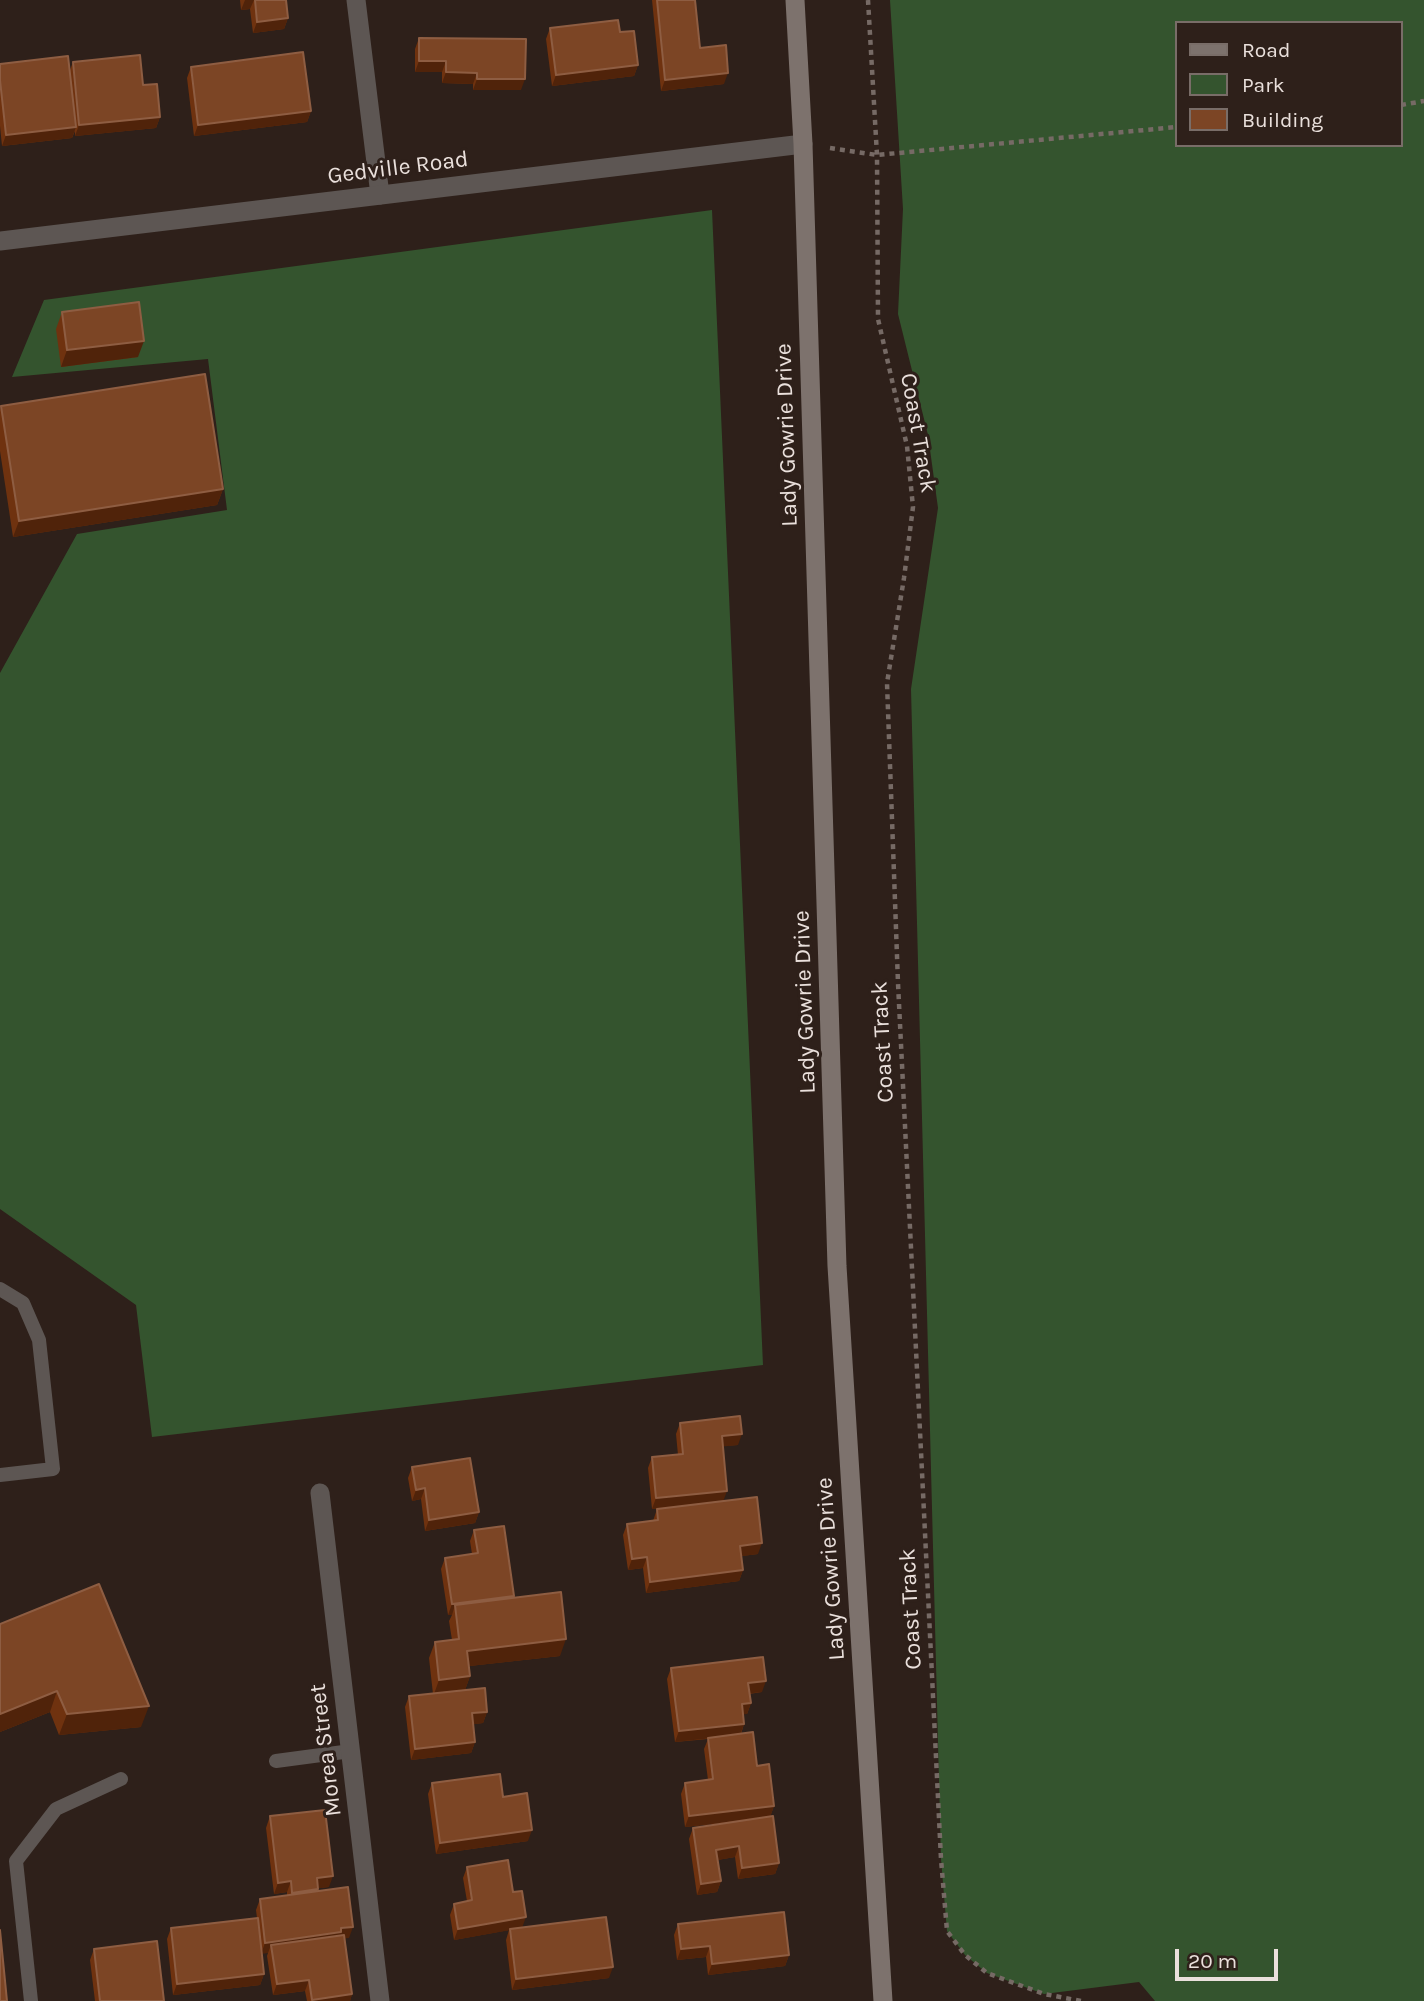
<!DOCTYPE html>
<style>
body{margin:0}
#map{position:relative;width:1424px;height:2001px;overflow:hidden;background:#2e201a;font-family:Karla,sans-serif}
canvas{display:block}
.legend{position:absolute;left:1175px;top:21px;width:228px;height:126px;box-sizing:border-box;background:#2e201a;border:2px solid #796d68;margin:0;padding:9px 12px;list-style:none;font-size:21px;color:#eae0dc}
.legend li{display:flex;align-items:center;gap:14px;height:35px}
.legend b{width:35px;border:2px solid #796d68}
.scale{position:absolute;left:1175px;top:1949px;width:103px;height:32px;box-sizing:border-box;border:4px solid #eae0dc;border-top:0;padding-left:9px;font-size:21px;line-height:24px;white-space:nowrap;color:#eae0dc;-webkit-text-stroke:5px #2e201a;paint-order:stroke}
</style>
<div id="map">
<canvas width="1424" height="2001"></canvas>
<ul class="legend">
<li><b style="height:9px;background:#7d726d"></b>Road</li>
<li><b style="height:19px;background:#34542e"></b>Park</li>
<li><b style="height:19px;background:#7c4525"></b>Building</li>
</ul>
<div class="scale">20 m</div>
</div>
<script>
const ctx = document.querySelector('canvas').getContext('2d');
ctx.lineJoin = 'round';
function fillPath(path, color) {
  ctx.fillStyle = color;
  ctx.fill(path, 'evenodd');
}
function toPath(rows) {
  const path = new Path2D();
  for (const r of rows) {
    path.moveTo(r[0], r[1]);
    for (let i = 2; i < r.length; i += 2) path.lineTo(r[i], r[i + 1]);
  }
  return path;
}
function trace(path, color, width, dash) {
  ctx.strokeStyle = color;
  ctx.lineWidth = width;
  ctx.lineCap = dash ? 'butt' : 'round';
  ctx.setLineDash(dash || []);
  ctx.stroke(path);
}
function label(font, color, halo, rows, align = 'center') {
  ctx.font = font + ' Karla,sans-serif';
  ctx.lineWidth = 6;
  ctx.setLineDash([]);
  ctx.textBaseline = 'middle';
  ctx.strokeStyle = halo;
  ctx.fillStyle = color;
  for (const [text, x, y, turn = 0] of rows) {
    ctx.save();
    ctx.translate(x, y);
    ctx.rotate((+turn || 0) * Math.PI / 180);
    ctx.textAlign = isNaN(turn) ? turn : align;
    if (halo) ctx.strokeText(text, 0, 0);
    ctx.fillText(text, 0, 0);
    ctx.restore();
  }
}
const green = toPath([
 [890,0,1424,0,1424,2001,1155,2001,1139,1982,1044,1994,987,1973,965,1955,947,1931,941,1859,911,689,938,508,928,435,898,314,903,209],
 [1177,23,1401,23,1401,145,1177,145],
 [712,210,763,1365,152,1437,136,1305,0,1209,0,673,77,534,227,510,208,359,12,377,44,300]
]);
const path = toPath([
 [868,0,877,155,878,319,907,446,913,507,904,578,887,683,898,983,941,1859,947,1931,965,1955,987,1973,1044,1994,1081,2001],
 [1401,105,1424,101],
 [830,148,877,155,1177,127]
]);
const service = toPath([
 [0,1289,23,1303,39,1340,53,1469,0,1475],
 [276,1761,351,1751],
 [31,2001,16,1861,56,1809,121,1779]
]);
const minor = toPath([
 [356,0,380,195],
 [320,1493,380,2001]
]);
const tertiary = toPath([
 [0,241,803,144]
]);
const secondary = toPath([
 [795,0,803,144,837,1266,883,2001]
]);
const wall = toPath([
 [240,0,286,0,288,18,284,29,253,33,250,9,241,10],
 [652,0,695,0,700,48,724,84,661,91],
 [550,28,620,32,638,65,634,76,552,86,546,39],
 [419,38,521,90,473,90,473,84,442,83,442,72,415,72,415,49],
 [73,62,143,85,160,117,156,128,75,136,75,131,72,138,2,146,0,126,0,64,70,70],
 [191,67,311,111,307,122,194,136,187,78],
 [62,312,138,357,61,367,56,329],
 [1,406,223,489,217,505,13,537,0,451,0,410],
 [680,1423,738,1445,723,1446,723,1501,758,1554,741,1556,743,1570,739,1581,646,1593,643,1568,628,1570,623,1535,627,1524,653,1521,657,1509,692,1505,652,1509,648,1468,652,1457,678,1455,676,1434],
 [412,1467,479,1512,475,1523,425,1531,421,1499,412,1501,408,1478],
 [474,1530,514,1596,513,1598,560,1656,469,1666,470,1676,465,1690,487,1712,483,1723,473,1724,475,1742,471,1753,411,1760,405,1707,409,1696,433,1694,429,1658,435,1642,452,1640,449,1621,452,1615,448,1615,441,1569,445,1558,472,1554,470,1541],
 [0,1624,141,1727,59,1735,50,1712,0,1732],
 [671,1668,762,1692,749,1694,751,1703,747,1714,743,1714,744,1724,741,1734,757,1766,774,1806,770,1817,779,1863,775,1874,738,1879,735,1857,717,1860,721,1881,717,1892,697,1895,689,1839,693,1828,765,1818,685,1827,681,1794,685,1783,708,1780,704,1749,708,1739,675,1742,667,1679],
 [432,1783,528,1841,436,1854,428,1794],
 [270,1816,329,1887,318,1888,318,1891,349,1938,345,1938,352,1994,350,2001,307,2001,305,1991,273,1995,267,1956,268,1953,262,1953,264,1974,260,1985,173,1995,167,1939,171,1928,257,1918,256,1910,260,1899,287,1895,287,1892,274,1894,266,1828],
 [467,1867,513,1892,522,1928,609,1978,512,1990,506,1940,509,1930,454,1940,450,1915,454,1904,467,1901,463,1878],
 [678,1924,789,1955,785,1966,708,1975,706,1957,677,1960,674,1935],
 [94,1949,164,2001,95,2001,90,1960]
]);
const shadedWall = toPath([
 [245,0,254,0,250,9,241,10],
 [288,18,284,29,253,33,257,22],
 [419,61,446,61,442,72,415,72],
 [638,65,634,76,552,86,556,75],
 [446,72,477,73,473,84,442,83],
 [728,73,724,84,661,91,665,80],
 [477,79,525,79,521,90,473,90],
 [311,111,307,122,194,136,198,125],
 [160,117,156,128,75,136,79,125],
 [76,127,72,138,2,146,6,135],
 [144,341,138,357,61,367,67,350],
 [223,489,217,505,13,537,19,521],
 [742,1434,738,1445,718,1447,722,1436],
 [425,1488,421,1499,412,1501,416,1490],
 [727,1491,723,1502,652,1509,656,1498],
 [479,1512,475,1523,425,1531,429,1520],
 [762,1543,758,1554,736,1557,740,1546],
 [647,1557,643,1568,628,1570,632,1559],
 [743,1570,739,1581,646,1593,650,1582],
 [514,1596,510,1607,455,1605,452,1615,448,1615,452,1604],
 [566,1639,560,1656,461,1667,467,1651],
 [470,1676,464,1693,433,1697,439,1680],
 [766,1681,762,1692,744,1694,748,1683],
 [57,1691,50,1712,0,1732,0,1714],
 [751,1703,747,1714,738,1715,742,1704],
 [149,1706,141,1727,59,1735,67,1714],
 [487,1712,483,1723,468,1725,472,1713],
 [744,1724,740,1735,675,1742,679,1731],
 [475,1742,471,1753,411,1760,415,1749],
 [774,1806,770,1817,685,1827,689,1816],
 [532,1830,528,1841,436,1854,440,1843],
 [739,1846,735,1857,712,1861,716,1850],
 [779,1863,775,1874,738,1879,742,1868],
 [333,1876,329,1887,313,1889,317,1878],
 [291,1881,287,1892,274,1894,278,1883],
 [721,1881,717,1892,697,1895,701,1884],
 [318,1889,314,1900,288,1904,292,1893],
 [526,1917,522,1928,454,1940,458,1929],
 [353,1927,349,1938,271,1945,268,1953,261,1954,265,1943],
 [710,1946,706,1957,677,1960,681,1949],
 [789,1955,785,1966,708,1975,712,1964],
 [613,1967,609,1978,512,1990,516,1979],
 [264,1974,260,1985,173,1995,177,1984],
 [309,1980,305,1991,273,1995,277,1984],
 [352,1994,350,2001,311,2001,312,2000]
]);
const building = toPath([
 [255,0,286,0,288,18,257,22,255,0],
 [657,0,695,0,700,48,726,45,728,73,665,80,657,0],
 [618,20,620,32,634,31,638,65,556,75,550,28,618,20],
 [419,38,526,39,525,79,477,79,477,73,446,72,446,61,419,61,419,38],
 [303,52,311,111,198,125,191,67,303,52],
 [140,55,143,85,157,84,160,117,79,125,73,62,140,55],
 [68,56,76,127,6,135,0,80,0,64,68,56],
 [139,302,144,341,67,350,62,312,139,302],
 [205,374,223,489,19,521,1,406,205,374],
 [740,1416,742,1434,722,1436,727,1491,656,1498,652,1457,683,1454,680,1423,740,1416],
 [470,1458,479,1512,429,1520,425,1488,416,1490,412,1467,470,1458],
 [757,1497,762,1543,740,1546,743,1570,650,1582,647,1557,632,1559,627,1524,658,1520,657,1509,757,1497],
 [504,1526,514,1596,452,1604,445,1558,478,1553,474,1530,504,1526],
 [99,1584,149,1706,67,1714,57,1691,0,1714,0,1624,99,1584],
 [561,1592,566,1639,467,1651,470,1676,439,1680,435,1642,459,1639,455,1605,561,1592],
 [763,1657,766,1681,748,1683,751,1703,742,1704,744,1724,679,1731,671,1668,763,1657],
 [485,1688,487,1712,472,1713,475,1742,415,1749,409,1696,485,1688],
 [753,1732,757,1766,769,1764,774,1806,689,1816,685,1783,713,1779,708,1738,753,1732],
 [500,1774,503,1797,527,1793,532,1830,440,1843,432,1783,500,1774],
 [325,1810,333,1876,317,1878,318,1889,292,1893,291,1881,278,1883,270,1816,325,1810],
 [773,1816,779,1863,742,1868,739,1846,716,1850,721,1881,701,1884,693,1828,773,1816],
 [508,1860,513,1892,522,1891,526,1917,458,1929,454,1904,472,1900,467,1867,508,1860],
 [348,1887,353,1927,341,1928,341,1932,265,1943,260,1899,348,1887],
 [784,1912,789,1955,712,1964,710,1946,681,1949,678,1924,784,1912],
 [606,1917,613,1967,516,1979,510,1929,606,1917],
 [258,1918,264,1974,177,1984,171,1928,258,1918],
 [0,1930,7,2001,0,2001,0,1930],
 [344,1935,352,1994,312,2000,309,1980,277,1984,271,1945,344,1935],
 [157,1941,164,2001,100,2001,94,1949,157,1941]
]);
const streetNames = [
 ["Gedville Road",398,168,-7],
 ["Coast Track",918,433,80],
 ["Lady Gowrie Drive",787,435,-92],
 ["Lady Gowrie Drive",805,1002,-92],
 ["Coast Track",883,1042,-93],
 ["Lady Gowrie Drive",831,1569,-94],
 ["Coast Track",911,1609,-93],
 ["Morea Street",326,1750,-97]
];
fillPath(green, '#34542e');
trace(path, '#766a65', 4.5, [5, 5]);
trace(service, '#5d5653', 14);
trace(minor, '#5d5653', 19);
trace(tertiary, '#5d5653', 19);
trace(secondary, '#7d726d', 19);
fillPath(wall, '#6f320f');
fillPath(shadedWall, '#50230a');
fillPath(building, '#7c4525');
trace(building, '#8e5d42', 2);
label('23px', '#eae0dc', '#2e201a', streetNames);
</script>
